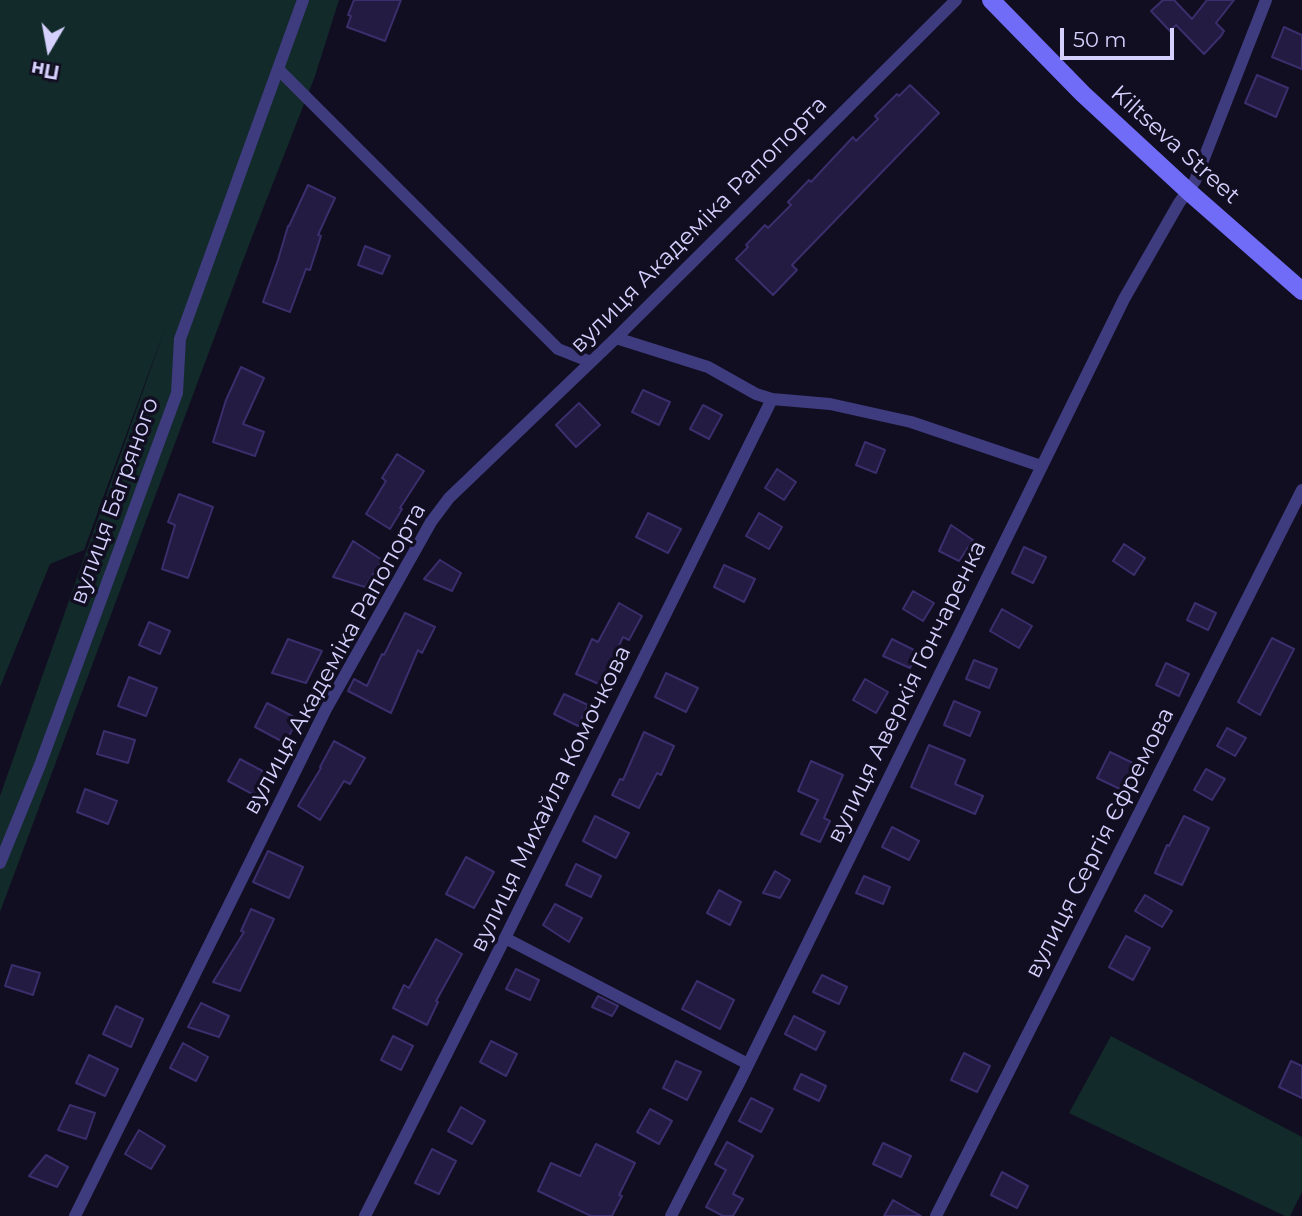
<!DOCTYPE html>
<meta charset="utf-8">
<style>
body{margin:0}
#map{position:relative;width:1302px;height:1216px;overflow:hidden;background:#110e21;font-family:Montserrat,sans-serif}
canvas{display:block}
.north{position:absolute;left:14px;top:14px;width:70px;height:70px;-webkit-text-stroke:5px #110e21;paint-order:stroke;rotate:190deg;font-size:19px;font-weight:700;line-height:28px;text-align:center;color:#d5d0fd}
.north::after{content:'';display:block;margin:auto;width:24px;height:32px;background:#d5d0fd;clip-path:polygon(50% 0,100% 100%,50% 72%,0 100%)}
.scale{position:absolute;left:1060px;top:28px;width:114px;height:32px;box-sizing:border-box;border:4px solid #d5d0fd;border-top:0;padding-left:9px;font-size:21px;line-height:24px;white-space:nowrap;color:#d5d0fd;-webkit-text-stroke:5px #110e21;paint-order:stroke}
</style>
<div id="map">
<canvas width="1302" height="1216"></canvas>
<div class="north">Пн</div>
<div class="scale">50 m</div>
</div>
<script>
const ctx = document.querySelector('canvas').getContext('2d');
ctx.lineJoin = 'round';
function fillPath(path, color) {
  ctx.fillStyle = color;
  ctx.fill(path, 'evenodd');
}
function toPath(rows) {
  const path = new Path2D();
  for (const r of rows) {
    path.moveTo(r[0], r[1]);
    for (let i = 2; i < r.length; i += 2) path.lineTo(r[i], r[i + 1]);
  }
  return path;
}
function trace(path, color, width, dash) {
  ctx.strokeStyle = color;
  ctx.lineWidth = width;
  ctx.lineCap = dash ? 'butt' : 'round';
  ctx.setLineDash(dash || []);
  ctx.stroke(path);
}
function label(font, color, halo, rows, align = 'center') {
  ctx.font = font + ' Montserrat,sans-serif';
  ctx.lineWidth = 7;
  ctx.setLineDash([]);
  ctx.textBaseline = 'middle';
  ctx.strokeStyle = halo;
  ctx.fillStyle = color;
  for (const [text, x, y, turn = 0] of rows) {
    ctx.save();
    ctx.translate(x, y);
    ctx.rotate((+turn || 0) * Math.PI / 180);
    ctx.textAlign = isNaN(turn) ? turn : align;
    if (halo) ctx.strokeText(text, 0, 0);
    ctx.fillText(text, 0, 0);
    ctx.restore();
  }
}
const green = toPath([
 [0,0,339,0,315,76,250,242,0,912,0,796,168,320,84,550,50,564,0,687],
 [1111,1036,1302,1137,1302,1192,1290,1216,1285,1216,1069,1113]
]);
const building = toPath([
 [354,0,401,0,385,41,347,27,351,16,348,15,354,0],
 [1163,0,1174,0,1192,19,1207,0,1234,0,1216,23,1224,31,1221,36,1204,54,1176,25,1170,31,1151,11,1163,0],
 [1284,27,1302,35,1302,69,1272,57,1284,27],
 [1257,75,1288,88,1276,117,1245,103,1257,75],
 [910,85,939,113,792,265,797,270,773,295,736,259,748,247,746,245,765,225,768,228,791,205,788,202,809,180,811,182,853,137,856,141,878,119,875,116,897,94,899,96,910,85],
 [308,185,335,198,318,235,321,236,310,270,306,269,290,312,263,302,278,260,288,226,289,226,308,185],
 [365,246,390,256,382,274,358,265,365,246],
 [241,367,264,378,243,424,264,432,255,456,213,442,226,400,241,367],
 [643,390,670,402,659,425,632,412,643,390],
 [579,403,600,425,576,447,556,425,579,403],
 [703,405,722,415,709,439,690,429,703,405],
 [865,442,885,450,876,473,856,465,865,442],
 [397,454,424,471,400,508,402,509,390,529,366,514,386,481,382,478,397,454],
 [777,469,796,482,784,500,765,488,777,469],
 [179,494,213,507,188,578,162,569,175,525,168,522,179,494],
 [648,513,681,529,668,553,636,537,648,513],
 [759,513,782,527,769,549,746,536,759,513],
 [951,525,973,540,959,561,939,551,951,525],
 [353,541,382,560,365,587,333,577,353,541],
 [1124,544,1145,558,1134,575,1113,561,1124,544],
 [1024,547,1046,557,1033,583,1012,573,1024,547],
 [440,560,461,573,452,591,424,579,440,560],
 [724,565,755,579,744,602,714,587,724,565],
 [913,591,934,603,923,621,903,609,913,591],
 [619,603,642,616,629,640,623,637,601,685,576,674,592,639,598,642,619,603],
 [1195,603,1216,613,1208,630,1187,620,1195,603],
 [1002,609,1032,626,1019,648,990,631,1002,609],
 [405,613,435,627,422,653,418,650,391,713,348,691,354,679,367,686,382,654,384,655,405,613],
 [149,622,170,631,160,654,139,645,149,622],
 [1272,638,1294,649,1260,715,1238,702,1272,638],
 [288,639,322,651,306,683,272,673,288,639],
 [892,639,918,652,910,668,883,656,892,639],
 [974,660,997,669,989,688,966,679,974,660],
 [1166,663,1189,674,1179,696,1156,685,1166,663],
 [666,673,698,688,686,712,655,697,666,673],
 [129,677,157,688,146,716,118,706,129,677],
 [865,679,888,692,876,713,853,700,865,679],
 [564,694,588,705,578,726,554,714,564,694],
 [954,701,980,712,970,736,944,725,954,701],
 [267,703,298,719,285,743,255,727,267,703],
 [1227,728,1246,738,1235,756,1217,746,1227,728],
 [104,731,135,740,128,763,97,754,104,731],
 [644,732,674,746,661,775,657,773,639,808,612,795,620,779,623,780,644,732],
 [334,741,365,758,350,784,344,781,320,820,298,806,321,768,320,767,334,741],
 [929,745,965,760,955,784,983,796,975,814,911,787,929,745],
 [1110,752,1137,765,1124,791,1097,778,1110,752],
 [240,759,270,775,258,797,228,781,240,759],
 [811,761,843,775,824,818,830,821,820,842,801,834,818,800,798,791,811,761],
 [1206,769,1225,779,1212,800,1194,790,1206,769],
 [85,789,117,801,108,824,77,812,85,789],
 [595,816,629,833,616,858,583,841,595,816],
 [1184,816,1209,828,1182,885,1155,873,1167,845,1169,846,1184,816],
 [892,827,919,841,909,860,882,847,892,827],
 [268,851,303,867,289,898,253,882,268,851],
 [466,857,494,872,474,908,446,894,466,857],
 [576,864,601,876,591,897,566,885,576,864],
 [775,871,790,880,780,898,763,893,775,871],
 [864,876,890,887,883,904,856,893,864,876],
 [719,890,741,902,730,925,707,913,719,890],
 [1145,895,1172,911,1162,927,1135,911,1145,895],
 [555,904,582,918,569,942,543,925,555,904],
 [251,909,274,919,240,991,213,982,244,932,241,931,251,909],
 [1126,936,1150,948,1133,980,1109,967,1126,936],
 [436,939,462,954,436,1001,438,1002,427,1025,393,1008,404,985,409,988,436,939],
 [12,965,40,973,33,995,5,986,12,965],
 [516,969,539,980,530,1000,506,989,516,969],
 [822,975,847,987,839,1004,813,992,822,975],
 [697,981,734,1000,720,1029,682,1009,697,981],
 [598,996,618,1006,612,1016,592,1007,598,996],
 [201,1003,229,1016,219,1037,188,1027,201,1003],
 [116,1006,143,1019,131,1047,103,1034,116,1006],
 [794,1016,825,1032,816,1050,785,1034,794,1016],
 [393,1036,413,1046,401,1070,381,1060,393,1036],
 [491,1041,517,1054,506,1076,480,1062,491,1041],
 [183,1043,208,1057,196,1081,170,1068,183,1043],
 [964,1053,990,1066,977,1092,951,1080,964,1053],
 [89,1055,118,1069,105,1096,76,1083,89,1055],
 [676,1061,701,1072,687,1100,663,1088,676,1061],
 [1291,1061,1302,1066,1302,1098,1279,1087,1291,1061],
 [801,1074,826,1086,819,1101,794,1089,801,1074],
 [751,1098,773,1109,761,1132,739,1121,751,1098],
 [70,1105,95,1113,86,1139,58,1130,70,1105],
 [461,1107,485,1121,472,1144,448,1131,461,1107],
 [650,1109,672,1121,659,1144,637,1132,650,1109],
 [139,1130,165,1146,151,1169,125,1154,139,1130],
 [727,1142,753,1156,733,1194,743,1199,733,1216,723,1216,706,1207,726,1170,715,1164,727,1142],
 [883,1143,911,1156,901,1177,873,1164,883,1143],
 [596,1144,635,1163,619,1195,622,1196,612,1216,591,1216,538,1191,551,1163,580,1176,596,1144],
 [432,1149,456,1161,439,1194,415,1183,432,1149],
 [46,1155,68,1167,57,1187,29,1176,46,1155],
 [1002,1172,1028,1186,1017,1208,991,1195,1002,1172],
 [893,1200,921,1216,884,1216,893,1200]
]);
const minor = toPath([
 [278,69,558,349,591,362],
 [616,338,708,367,756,394,772,399,830,404,911,422,1041,466],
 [0,863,40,765,177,393,180,339,303,0],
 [505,938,748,1064],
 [75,1216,326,709,431,522,449,498,616,338,956,0],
 [365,1216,505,938,772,399],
 [671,1216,740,1081,1124,299,1179,203,1195,181,1266,0],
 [936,1216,1302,490]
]);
const secondary = toPath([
 [991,0,1083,94,1188,191,1302,291]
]);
const streetNames = [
 ["Kiltseva Street",1175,145,42],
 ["вулиця Академіка Рапопорта",699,225,-45],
 ["вулиця Багряного",115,501,-70],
 ["вулиця Академіка Рапопорта",335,659,-61],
 ["вулиця Аверкія Гончаренка",907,692,-64],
 ["вулиця Михайла Комочкова",551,799,-64],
 ["вулиця Сергія Єфремова",1100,843,-63]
];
fillPath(green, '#122a2a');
fillPath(building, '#231b41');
trace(building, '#3b2e6c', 2);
trace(minor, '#3e3b7e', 12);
trace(secondary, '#706cf8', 18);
label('23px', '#d5d0fd', '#110e21', streetNames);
</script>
